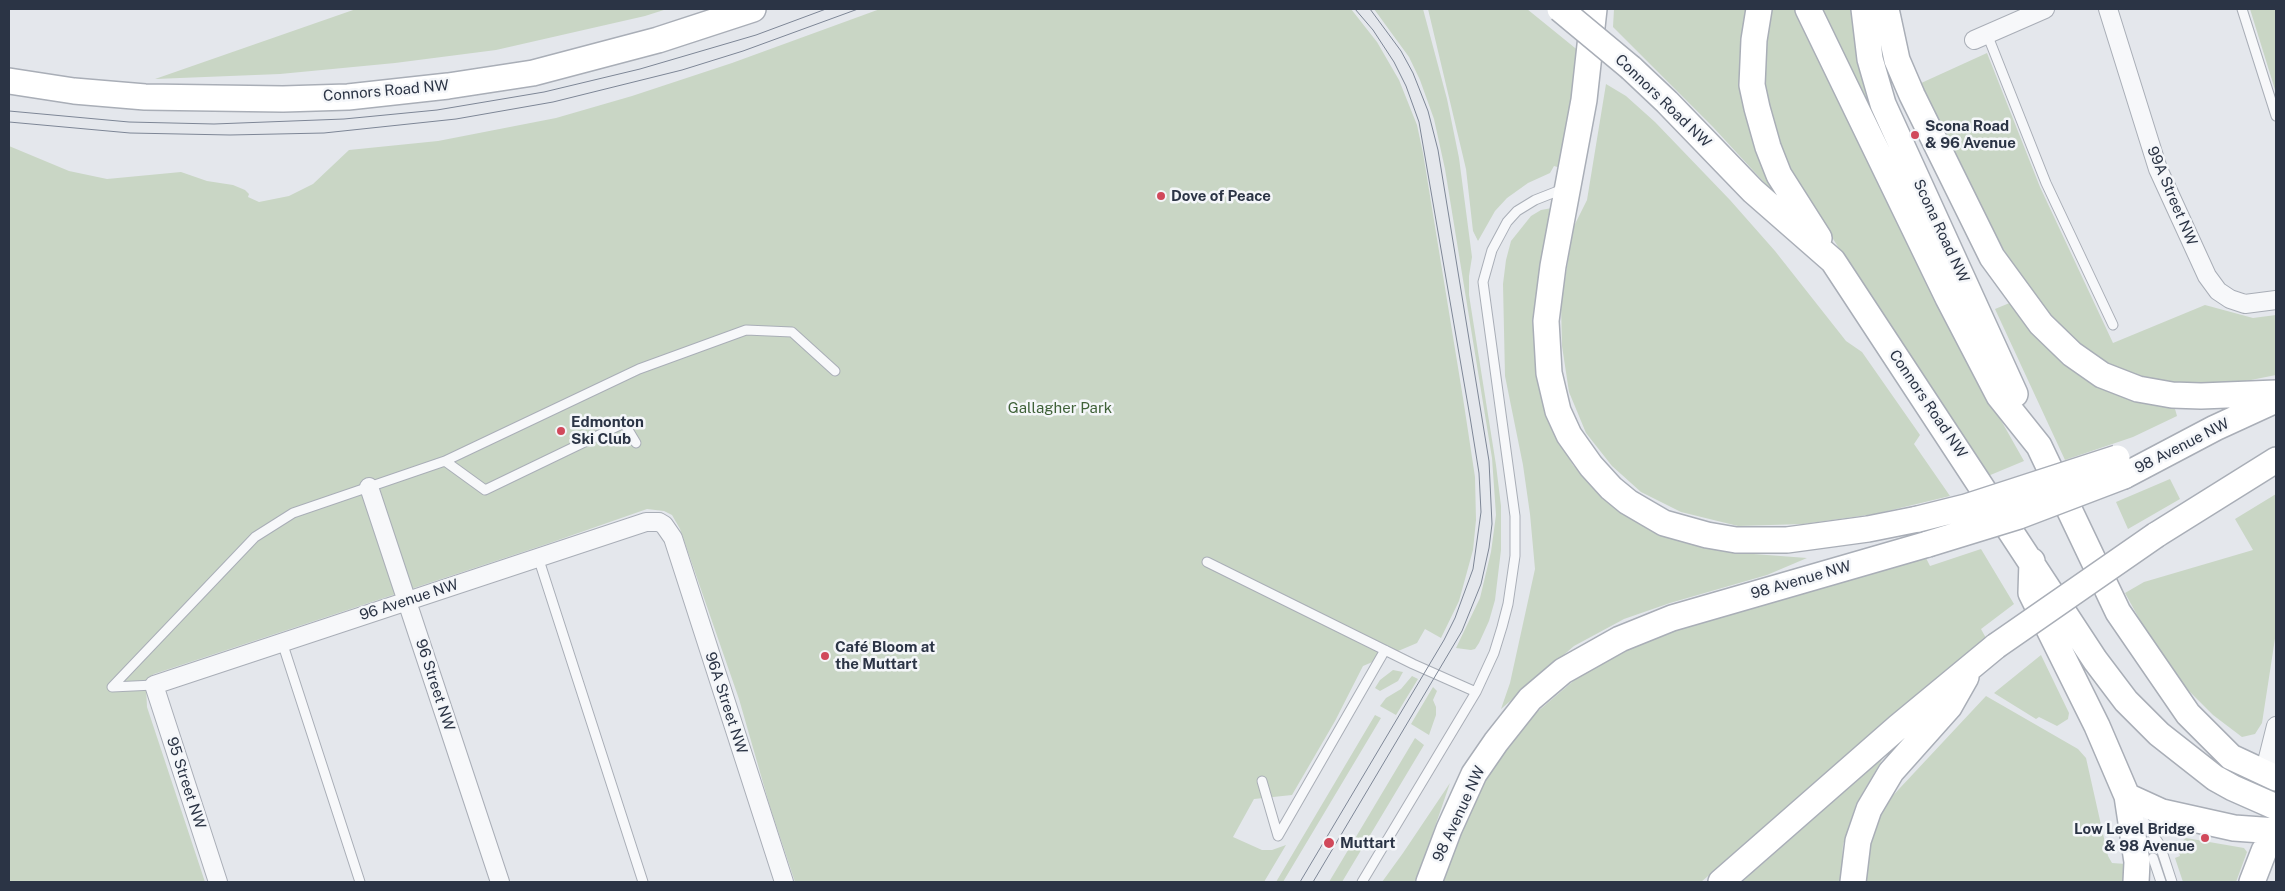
<!DOCTYPE html>
<meta charset="utf-8">
<style>
body{margin:0}
#map{position:relative;width:2285px;height:891px;overflow:hidden;background:#e4e7ec;font-family:"Public Sans",sans-serif}
canvas{display:block}
.frame{position:absolute;inset:0;border:10px solid #2b3445;pointer-events:none}
</style>
<div id="map">
<canvas width="2285" height="891"></canvas>
<div class="frame"></div>
</div>
<script>
const ctx = document.querySelector('canvas').getContext('2d');
ctx.lineJoin = 'round';
function fillPath(path, color) {
  ctx.fillStyle = color;
  ctx.fill(path, 'evenodd');
}
function toPath(rows) {
  const path = new Path2D();
  for (const r of rows) {
    path.moveTo(r[0], r[1]);
    for (let i = 2; i < r.length; i += 2) path.lineTo(r[i], r[i + 1]);
  }
  return path;
}
function trace(path, color, width, dash) {
  ctx.strokeStyle = color;
  ctx.lineWidth = width;
  ctx.lineCap = dash ? 'butt' : 'round';
  ctx.setLineDash(dash || []);
  ctx.stroke(path);
}
function label(font, color, halo, rows, align = 'center') {
  ctx.font = font + ' "Public Sans",sans-serif';
  ctx.lineWidth = 5;
  ctx.setLineDash([]);
  ctx.textBaseline = 'middle';
  ctx.strokeStyle = halo;
  ctx.fillStyle = color;
  for (const [text, x, y, turn = 0] of rows) {
    ctx.save();
    ctx.translate(x, y);
    ctx.rotate((+turn || 0) * Math.PI / 180);
    ctx.textAlign = isNaN(turn) ? turn : align;
    if (halo) ctx.strokeText(text, 0, 0);
    ctx.fillText(text, 0, 0);
    ctx.restore();
  }
}
const green = toPath([
 [356,9,667,9,645,16,496,50,395,63,280,74,155,79],
 [880,9,1351,9,1377,42,1399,80,1417,125,1423,153,1463,398,1475,477,1476,520,1473,550,1459,601,1441,638,1425,629,1417,643,1363,666,1335,721,1292,795,1254,799,1233,837,1262,850,1272,850,1286,845,1264,882,795,882,770,807,739,699,680,529,672,515,664,511,647,509,547,544,154,674,148,678,146,686,147,707,205,882,9,882,9,146,69,171,107,179,181,172,207,181,233,185,245,190,249,194,248,197,259,202,289,196,313,184,349,150,438,141,556,118,632,96,732,63],
 [1374,9,1423,9,1447,99,1459,158,1472,257,1469,276,1469,295,1496,465,1501,506,1501,550,1495,600,1489,621,1479,643,1475,649,1471,650,1456,648,1480,598,1491,552,1496,515,1492,458,1445,169,1434,119,1420,80,1409,57],
 [1428,9,1527,9,1580,52,1561,168,1554,166,1550,173,1528,183,1507,198,1495,211,1478,241,1473,231,1466,169],
 [1614,9,1748,9,1775,190,1772,191,1713,127,1613,27],
 [1771,9,1798,9,1955,339,2024,461,1988,476,1801,190,1781,150,1770,112,1766,88,1765,50],
 [1820,9,1854,9,1870,98,1866,100],
 [2250,9,2276,9,2276,93],
 [1987,53,2040,187,2113,343,2205,305,2253,318,2276,315,2276,375,2231,384,2167,383,2136,376,2111,365,2088,352,2066,333,2043,308,2011,262,1990,226,1919,84],
 [1606,84,1626,96,1655,122,1730,200,1775,251,1846,341,1862,352,1920,435,1914,444,1950,496,1875,514,1803,524,1738,526,1681,512,1641,492,1612,466,1586,433,1569,392,1562,346,1561,305,1573,228,1587,200],
 [1552,208,1538,285,1534,333,1539,387,1553,431,1573,465,1597,492,1619,511,1653,531,1685,543,1727,552,1807,558,1767,575,1670,603,1624,619,1574,646,1501,709,1510,683,1535,569,1530,514,1523,465,1505,376,1503,284,1506,260,1511,241,1531,216,1541,210],
 [2012,302,2130,396,2175,409,2177,416,2133,437,2065,460,1995,309],
 [2170,479,2180,499,2128,529,2116,502],
 [2276,494,2276,632,2262,723,2255,734,2242,737,2213,715,2189,691,2158,653,2125,593,2144,582,2253,550,2235,519],
 [1981,549,2014,604,1981,629,1987,640,1701,882,1442,882,1476,797,1499,756,1530,718,1578,677,1626,649,1684,627,1926,558,1930,566],
 [2041,655,2069,713,2068,719,2057,726,2039,717,2036,719,1994,693],
 [1393,670,1403,672,1398,681,1380,691,1375,688,1380,680],
 [1412,676,1418,679,1396,715,1380,706,1386,698,1401,689],
 [1433,687,1437,691,1433,700,1436,707,1436,715,1429,735,1411,724],
 [1986,696,2078,749,2086,758,2108,856,2112,863,2126,864,2128,882,1866,882,1867,855,1885,804],
 [1375,715,1381,718,1283,882,1276,882],
 [1415,738,1424,745,1342,882,1329,882],
 [1883,758,1856,804,1843,845,1841,882,1742,882],
 [1450,783,1416,882,1382,882,1403,853],
 [2186,838,2244,848,2247,852,2236,882,2183,882,2175,858,2180,856,2177,846]
]);
const lane = toPath([
 [2242,9,2276,116],
 [1987,34,2046,183,2113,325],
 [445,461,639,369,746,330,792,332,835,371],
 [538,557,643,882],
 [1207,562,1413,664,1476,692],
 [282,642,360,882],
 [154,685,112,687,255,537,293,513,445,461,485,490,624,423,636,443],
 [1262,781,1278,836,1385,650],
 [2137,811,2160,845,2172,882],
 [2153,858,2161,882],
 [1362,882,1476,692,1494,653,1502,627,1508,604,1515,556,1515,516,1483,282,1492,250,1507,222,1517,211,1535,200,1563,189]
]);
const street = toPath([
 [2108,9,2158,169,2207,276,2218,291,2230,299,2245,304,2276,300],
 [1974,40,2045,9],
 [369,487,500,882],
 [2264,774,2276,726],
 [218,882,154,685,646,522,659,522,664,525,673,538,784,882]
]);
const secondary = toPath([
 [1594,9,1584,100,1553,266,1546,321,1549,373,1558,411,1569,435,1591,466,1611,488,1628,502,1664,523,1707,535,1736,540,1787,540,1868,529,1918,519],
 [1759,9,1754,40,1752,85,1757,108,1768,147,1779,175,1819,238],
 [1808,9,1948,298,1999,396,2039,446,2118,612,2188,714,2231,757,2276,778],
 [1864,9,1870,59,1883,104,2015,394],
 [1886,9,1897,60,1912,95,1992,257,2041,324,2072,354,2102,375,2138,389,2172,395,2201,396,2276,393],
 [1631,68,1667,102,1753,191,1833,261,2095,660,2126,701,2159,734,2215,778,2233,788,2276,807],
 [9,81,74,91,145,97,283,99,348,97,448,86,533,73,658,40,753,9],
 [2124,476,2215,428,2276,400],
 [2156,535,2276,460],
 [2032,561,2031,593,2097,726,2127,796,2137,862,2136,882],
 [2127,796,2162,812,2234,828,2276,831],
 [1429,882,1449,829,1474,774,1496,742,1530,699,1563,671,1620,639,1672,618,1928,544],
 [1721,882,1898,727,1996,646],
 [1853,882,1858,841,1869,809,1891,772,1949,707,1966,677],
 [2252,882,2264,851,2276,832]
]);
const tram = toPath([
 [9,111,129,122,214,124,344,119,437,110,544,92,640,69,756,35,826,9],
 [9,122,130,133,230,135,324,133,456,119,553,102,682,70,743,51,858,9],
 [1300,882,1444,640,1455,618,1473,569,1481,512,1479,473,1470,417,1419,122,1406,86,1394,62,1373,30,1355,9],
 [1313,882,1462,631,1481,584,1489,548,1492,524,1489,461,1438,150,1428,111,1413,73,1401,51,1370,9]
]);
const secondaryBridge = toPath([
 [1560,9,1631,68],
 [1918,519,1966,507,2117,458],
 [1928,544,2019,516,2124,476],
 [1996,646,2156,535]
]);
const markers = [
 [1915,135,5,"#d1495b"],
 [1161,196,5,"#d1495b"],
 [561,431,5,"#d1495b"],
 [825,656,5,"#d1495b"],
 [2205,838,5,"#d1495b"],
 [1329,843,6,"#d1495b"]
];
const streetNames = [
 ["Connors Road NW",386,91,-5],
 ["Connors Road NW",1663,101,44],
 ["99A Street NW",2172,196,67],
 ["Scona Road NW",1941,231,65],
 ["Connors Road NW",1928,404,56],
 ["98 Avenue NW",2182,446,-27],
 ["98 Avenue NW",1801,580,-16],
 ["96 Avenue NW",409,600,-18],
 ["96 Street NW",435,685,72],
 ["96A Street NW",726,703,72],
 ["95 Street NW",186,783,72],
 ["98 Avenue NW",1459,814,-65]
];
const poiNames = [
 ["Scona Road",1925,126],
 ["& 96 Avenue",1925,143],
 ["Dove of Peace",1171,196],
 ["Edmonton",571,422],
 ["Ski Club",571,439],
 ["Café Bloom at",835,647],
 ["the Muttart",835,664],
 ["Low Level Bridge",2195,829,"right"],
 ["& 98 Avenue",2195,846,"right"],
 ["Muttart",1340,843]
];
const parkNames = [
 ["Gallagher Park",1060,408]
];
fillPath(green, '#c9d6c5');
trace(lane, '#a9aeb7', 11);
trace(street, '#a9aeb7', 20);
trace(secondary, '#a9aeb7', 28);
trace(lane, '#f7f8fa', 9);
trace(street, '#f7f8fa', 18);
trace(secondary, '#fff', 25);
trace(tram, '#7d8696', 1);
trace(secondaryBridge, '#a9aeb7', 28, []);
trace(secondaryBridge, '#fff', 25);
for (const [x, y, r, color] of markers) {
  const dot = new Path2D();
  dot.arc(x, y, r, 0, 2 * Math.PI);
  ctx.fillStyle = color;
  ctx.fill(dot);
  trace(dot, '#f4f6f9', 2);
}
label('15px', '#2b3445', '#f4f6f9', streetNames);
label('bold 15px', '#2b3445', '#f4f6f9', poiNames, 'left');
label('15px', '#3f6138', '#f4f6f9', parkNames);
</script>
